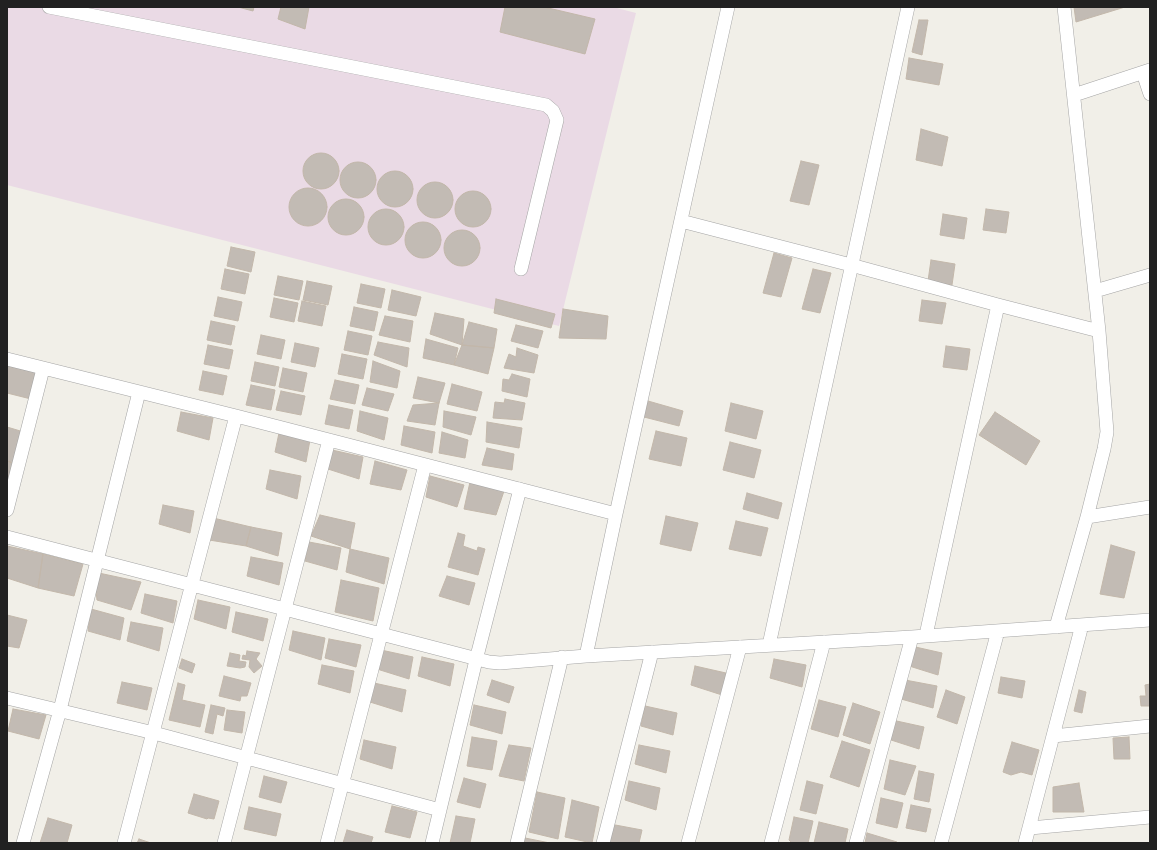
<!DOCTYPE html>
<style>
body{margin:0}
#map{position:relative;width:1157px;height:850px;overflow:hidden;background:#f1efe8;font-family:"Titillium Web",sans-serif}
canvas{display:block}
.frame{position:absolute;inset:0;border:8px solid #212121;pointer-events:none}
</style>
<div id="map">
<canvas width="1157" height="850"></canvas>
<div class="frame"></div>
</div>
<script>
const ctx = document.querySelector('canvas').getContext('2d');
ctx.lineJoin = 'round';
function fillPath(path, color) {
  ctx.fillStyle = color;
  ctx.fill(path, 'evenodd');
}
function toPath(rows) {
  const path = new Path2D();
  for (const r of rows) {
    if (r.length === 3) {
      path.moveTo(r[0] + r[2], r[1]);
      path.arc(r[0], r[1], r[2], 0, 2 * Math.PI);
      continue;
    }
    path.moveTo(r[0], r[1]);
    for (let i = 2; i < r.length; i += 2) path.lineTo(r[i], r[i + 1]);
  }
  return path;
}
function trace(path, color, width, dash) {
  ctx.strokeStyle = color;
  ctx.lineWidth = width;
  ctx.lineCap = dash ? 'butt' : 'round';
  ctx.setLineDash(dash || []);
  ctx.stroke(path);
}
const industrial = toPath([
 [7,7,613,7,636,13,559,326,7,185]
]);
const building = toPath([
 [238,7,254,7,253,11,238,7],
 [281,7,309,7,305,29,278,19,281,7],
 [505,7,544,7,595,19,585,54,500,32,505,7],
 [1074,7,1125,7,1076,22,1074,7],
 [919,20,928,20,922,55,912,52,919,20],
 [909,58,943,64,939,85,906,79,909,58],
 [921,129,948,137,942,166,916,160,921,129],
 [321,171,18],
 [801,161,819,165,809,205,790,201,801,161],
 [358,180,18],
 [395,189,18],
 [435,200,18],
 [308,207,19],
 [473,209,18],
 [346,217,18],
 [386,227,18],
 [986,209,1009,212,1006,233,983,230,986,209],
 [943,214,967,218,964,239,940,235,943,214],
 [423,240,18],
 [462,248,18],
 [231,247,255,252,251,272,227,266,231,247],
 [774,253,792,258,781,297,763,293,774,253],
 [931,260,955,264,952,285,928,281,931,260],
 [225,269,249,274,245,294,221,289,225,269],
 [813,269,831,273,820,313,802,309,813,269],
 [278,276,303,281,299,300,274,295,278,276],
 [307,281,332,286,328,305,303,300,307,281],
 [361,284,385,289,381,308,357,303,361,284],
 [392,290,421,297,416,316,388,310,392,290],
 [218,297,242,302,238,321,214,316,218,297],
 [274,298,298,303,294,322,270,317,274,298],
 [496,299,555,314,551,328,494,313,496,299],
 [922,300,946,303,942,324,919,321,922,300],
 [302,301,326,306,322,326,298,321,302,301],
 [354,307,378,312,374,331,350,326,354,307],
 [563,309,608,316,606,339,559,338,563,309],
 [435,313,464,319,462,345,430,334,435,313],
 [385,316,413,321,410,342,379,335,385,316],
 [211,321,235,326,231,345,207,340,211,321],
 [469,322,497,329,494,348,462,345,469,322],
 [516,325,543,331,538,348,511,341,516,325],
 [348,331,372,336,368,355,344,350,348,331],
 [261,335,285,340,281,359,257,354,261,335],
 [426,339,458,348,454,365,423,358,426,339],
 [378,342,409,348,407,367,374,355,378,342],
 [295,343,319,348,315,367,291,362,295,343],
 [208,345,233,350,229,369,204,364,208,345],
 [462,345,494,348,488,374,454,365,462,345],
 [946,346,970,349,967,370,943,367,946,346],
 [517,348,538,355,534,373,504,368,509,354,516,357,517,348],
 [342,354,367,359,363,379,338,374,342,354],
 [7,359,43,369,35,400,7,393,7,359],
 [373,361,400,371,397,388,370,382,373,361],
 [255,362,279,367,275,386,251,381,255,362],
 [283,368,307,373,303,392,279,387,283,368],
 [203,371,227,376,223,395,199,390,203,371],
 [512,374,530,379,527,397,502,391,503,379,509,380,512,374],
 [418,377,445,383,439,403,413,398,418,377],
 [335,380,359,385,355,404,330,399,335,380],
 [452,384,482,392,477,411,447,404,452,384],
 [251,385,275,390,271,410,246,405,251,385],
 [367,388,394,394,388,411,362,405,367,388],
 [281,391,305,396,301,415,276,410,281,391],
 [505,399,525,403,522,420,493,418,495,402,504,403,505,399],
 [648,401,683,411,679,426,644,417,648,401],
 [439,403,435,425,407,421,413,405,439,403],
 [731,403,763,411,756,439,725,431,731,403],
 [329,405,353,410,349,429,325,424,329,405],
 [360,411,388,418,384,440,357,431,360,411],
 [444,411,476,417,471,435,443,427,444,411],
 [181,412,213,418,209,440,177,431,181,412],
 [995,412,1040,441,1026,465,979,435,995,412],
 [487,422,522,428,519,448,486,442,487,422],
 [404,426,435,432,432,453,401,445,404,426],
 [7,427,27,433,19,465,7,461,7,427],
 [656,431,687,438,681,466,649,459,656,431],
 [442,432,468,440,465,458,439,453,442,432],
 [279,433,310,440,306,462,275,452,279,433],
 [730,442,761,450,754,478,723,470,730,442],
 [487,448,514,454,512,470,482,465,487,448],
 [332,450,363,457,359,479,328,469,332,450],
 [7,461,19,465,7,488,7,461],
 [375,461,407,470,401,490,370,484,375,461],
 [270,470,301,476,297,499,266,489,270,470],
 [430,476,464,485,457,507,426,497,430,476],
 [470,482,504,491,496,515,464,509,470,482],
 [747,493,782,503,778,519,743,509,747,493],
 [163,505,194,511,190,533,159,524,163,505],
 [320,515,355,523,350,549,311,536,320,515],
 [666,516,698,523,691,551,660,544,666,516],
 [209,517,251,527,246,546,203,539,209,517],
 [736,521,768,528,761,556,729,549,736,521],
 [251,527,282,533,278,556,246,546,251,527],
 [458,533,465,535,463,546,477,551,478,547,485,549,478,575,448,567,458,533],
 [309,542,341,548,337,570,305,561,309,542],
 [1111,545,1135,552,1124,598,1100,594,1111,545],
 [7,546,43,554,38,588,7,578,7,546],
 [350,549,389,558,384,584,346,572,350,549],
 [43,554,83,564,74,596,38,588,43,554],
 [251,557,283,563,279,585,247,576,251,557],
 [94,572,141,582,131,610,97,600,94,572],
 [447,576,475,583,469,605,439,596,447,576],
 [341,580,379,588,373,621,335,612,341,580],
 [145,594,177,601,173,623,141,613,145,594],
 [198,600,230,607,226,629,194,619,198,600],
 [91,609,124,618,120,640,88,631,91,609],
 [236,612,268,619,263,641,232,632,236,612],
 [7,615,27,620,19,648,7,646,7,615],
 [131,622,163,628,159,651,127,641,131,622],
 [293,631,325,638,321,660,289,650,293,631],
 [329,639,361,645,356,667,325,658,329,639],
 [911,646,942,653,938,675,906,665,911,646],
 [381,650,413,657,409,679,377,669,381,650],
 [247,651,260,653,256,659,262,666,254,673,249,667,250,660,242,659,243,655,246,656,247,651],
 [230,653,240,655,239,661,246,662,245,667,240,668,227,666,230,653],
 [422,657,454,664,450,686,418,676,422,657],
 [182,659,195,664,192,673,179,668,182,659],
 [774,659,806,665,802,687,770,678,774,659],
 [322,665,354,671,350,693,318,684,322,665],
 [695,666,726,673,722,695,691,685,695,666],
 [224,676,251,683,247,696,241,696,240,701,219,696,224,676],
 [1150,676,1150,706,1141,706,1140,696,1146,696,1145,685,1150,684,1150,676],
 [1001,677,1025,681,1022,698,998,693,1001,677],
 [492,680,514,687,509,703,487,695,492,680],
 [905,680,937,686,933,708,901,699,905,680],
 [122,682,152,688,147,710,117,703,122,682],
 [178,683,185,685,182,700,205,705,200,727,169,720,178,683],
 [374,683,406,690,402,712,370,702,374,683],
 [946,690,965,697,957,724,937,717,946,690],
 [1079,690,1086,692,1082,713,1074,711,1079,690],
 [819,700,846,707,838,737,811,729,819,700],
 [853,703,880,712,870,744,843,735,853,703],
 [211,705,225,708,223,716,217,714,213,734,205,732,211,705],
 [474,705,506,712,502,734,470,725,474,705],
 [645,706,677,713,673,735,641,726,645,706],
 [13,709,46,715,39,739,8,731,13,709],
 [227,710,245,712,242,733,224,730,227,710],
 [892,720,924,727,919,749,888,739,892,720],
 [472,737,497,741,492,770,467,766,472,737],
 [1129,737,1130,759,1114,759,1113,738,1129,737],
 [364,740,396,747,392,769,360,759,364,740],
 [842,741,870,750,859,787,830,777,842,741],
 [1012,742,1039,750,1032,775,1021,772,1011,775,1003,772,1012,742],
 [509,745,531,748,524,781,499,776,509,745],
 [639,745,670,751,666,773,635,764,639,745],
 [890,760,916,766,905,795,884,789,890,760],
 [919,771,934,774,929,802,914,799,919,771],
 [264,776,287,782,281,803,259,797,264,776],
 [464,778,486,784,480,808,457,802,464,778],
 [629,781,660,788,656,810,625,800,629,781],
 [807,781,823,785,816,814,800,810,807,781],
 [1079,783,1084,812,1053,812,1053,787,1079,783],
 [537,792,565,798,558,839,529,832,537,792],
 [194,794,219,801,214,819,208,818,207,819,188,813,194,794],
 [881,798,903,803,897,828,876,823,881,798],
 [572,800,599,807,592,843,565,837,572,800],
 [911,805,931,809,926,832,906,828,911,805],
 [392,806,417,812,410,838,385,832,392,806],
 [249,807,281,814,276,836,244,829,249,807],
 [456,816,475,819,470,843,450,843,456,816],
 [794,817,813,821,808,843,792,843,789,840,794,817],
 [48,818,72,825,67,843,40,843,48,818],
 [819,822,848,829,845,843,814,843,819,822],
 [610,824,642,830,639,843,607,843,610,824],
 [347,830,373,837,371,843,343,843,347,830],
 [867,833,897,842,896,843,865,843,867,833],
 [525,838,550,843,524,843,525,838],
 [139,839,151,843,137,843,139,839]
]);
const minor = toPath([
 [49,7,546,105,553,111,557,120,521,269],
 [1143,73,1150,94],
 [1074,95,1150,70],
 [681,221,851,265,998,305,1099,331],
 [1095,291,1150,275],
 [7,359,236,416,616,514],
 [7,510,43,369],
 [1087,517,1150,507],
 [7,537,489,662,500,663,586,656,912,637,1150,620],
 [1056,627,1087,517,1104,449,1107,432,1099,331,1064,7],
 [926,635,998,305],
 [769,645,908,7],
 [586,656,616,514,728,7],
 [7,698,154,733,440,810],
 [1053,736,1150,726],
 [1030,828,1150,817],
 [23,843,60,710,139,392],
 [124,843,236,416],
 [224,843,329,440],
 [327,843,425,465],
 [432,843,476,660,520,489],
 [517,843,562,657],
 [603,843,652,652],
 [688,843,740,647],
 [771,843,824,642],
 [856,843,912,637],
 [941,843,998,631],
 [1025,843,1082,625]
]);
fillPath(industrial, '#eadae5');
fillPath(building, '#c2bbb4');
trace(building, '#c2b7aa', 1);
trace(minor, '#a5a5a5', 14);
trace(minor, '#fff', 13);
</script>
